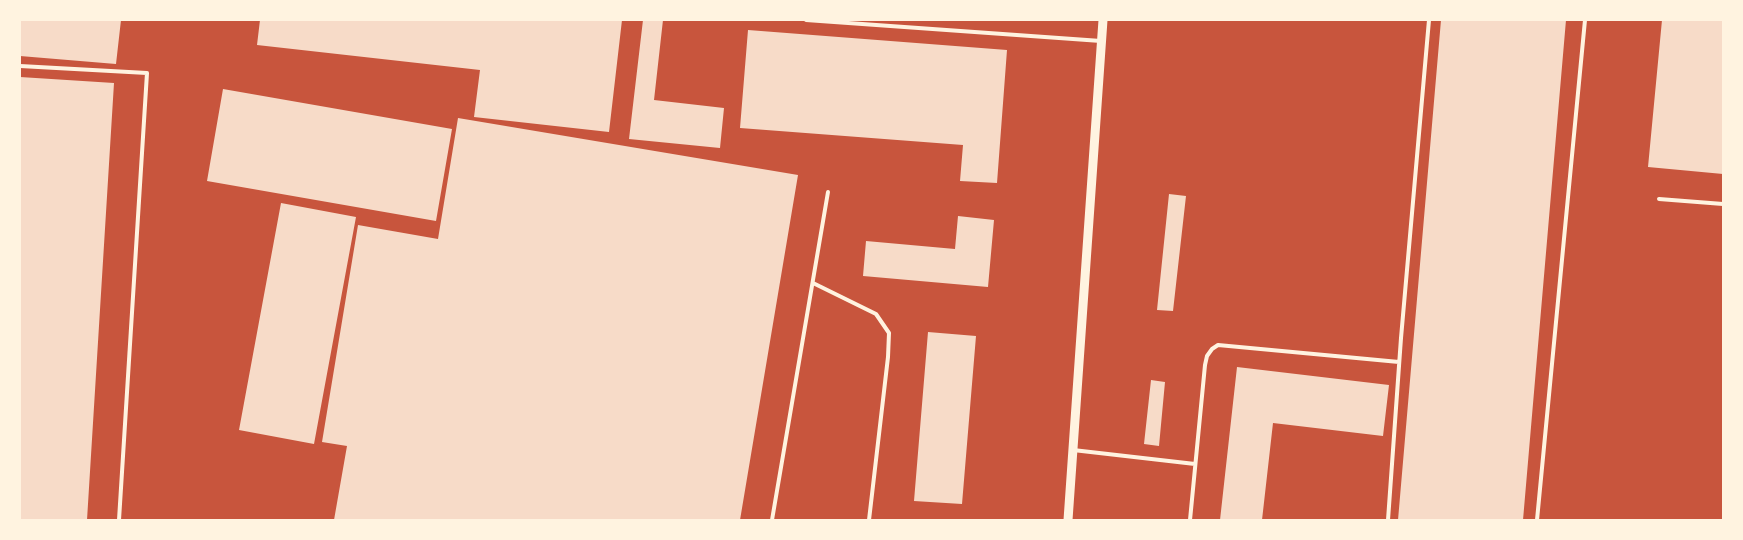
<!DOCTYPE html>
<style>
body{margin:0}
#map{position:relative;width:1743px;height:540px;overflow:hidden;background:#c8553d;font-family:Rubik,sans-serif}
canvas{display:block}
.frame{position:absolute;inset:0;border:21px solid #fff3e0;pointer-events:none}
</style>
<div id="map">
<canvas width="1743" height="540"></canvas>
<div class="frame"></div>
</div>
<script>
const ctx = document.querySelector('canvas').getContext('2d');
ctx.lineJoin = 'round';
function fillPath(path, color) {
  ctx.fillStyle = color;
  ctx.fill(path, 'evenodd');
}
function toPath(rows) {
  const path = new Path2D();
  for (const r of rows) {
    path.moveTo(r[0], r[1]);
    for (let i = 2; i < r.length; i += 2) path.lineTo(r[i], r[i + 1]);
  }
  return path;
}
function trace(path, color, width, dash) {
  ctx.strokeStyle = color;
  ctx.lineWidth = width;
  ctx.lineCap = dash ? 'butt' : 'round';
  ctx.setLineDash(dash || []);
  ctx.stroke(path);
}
const building = toPath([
 [20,20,121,20,116,64,20,56],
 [260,20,622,20,609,132,474,117,480,70,257,45],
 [643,20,663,20,654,100,724,108,720,148,629,139],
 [1441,20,1566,20,1523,520,1398,520],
 [1662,20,1723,20,1723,174,1648,167],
 [748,30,1007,50,997,183,960,181,963,145,740,128],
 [20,77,114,83,87,520,20,520],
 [223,89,452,129,436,221,207,181],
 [458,118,798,175,740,520,334,520,347,446,322,442,358,225,438,239],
 [1169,194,1186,196,1173,311,1157,310],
 [281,203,356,217,314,444,239,430],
 [958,216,994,220,988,287,863,276,866,241,955,249],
 [928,332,976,336,962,504,914,501],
 [1237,367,1389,385,1383,436,1273,423,1262,520,1220,520],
 [1151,380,1165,382,1159,446,1144,444]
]);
const service = toPath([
 [806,20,1101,41],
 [20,66,147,73,119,520],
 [1659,199,1723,204],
 [813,283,876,314,889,333,888,357,869,520],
 [1073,450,1195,464],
 [772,520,828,192],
 [1190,520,1205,365,1207,356,1212,349,1218,345,1399,362],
 [1388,520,1401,338,1429,20],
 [1537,520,1585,20]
]);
const tertiary = toPath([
 [1068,520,1103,20]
]);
fillPath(building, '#f7dbc8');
trace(service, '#fff3e0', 4);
trace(tertiary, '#fff3e0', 9);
</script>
